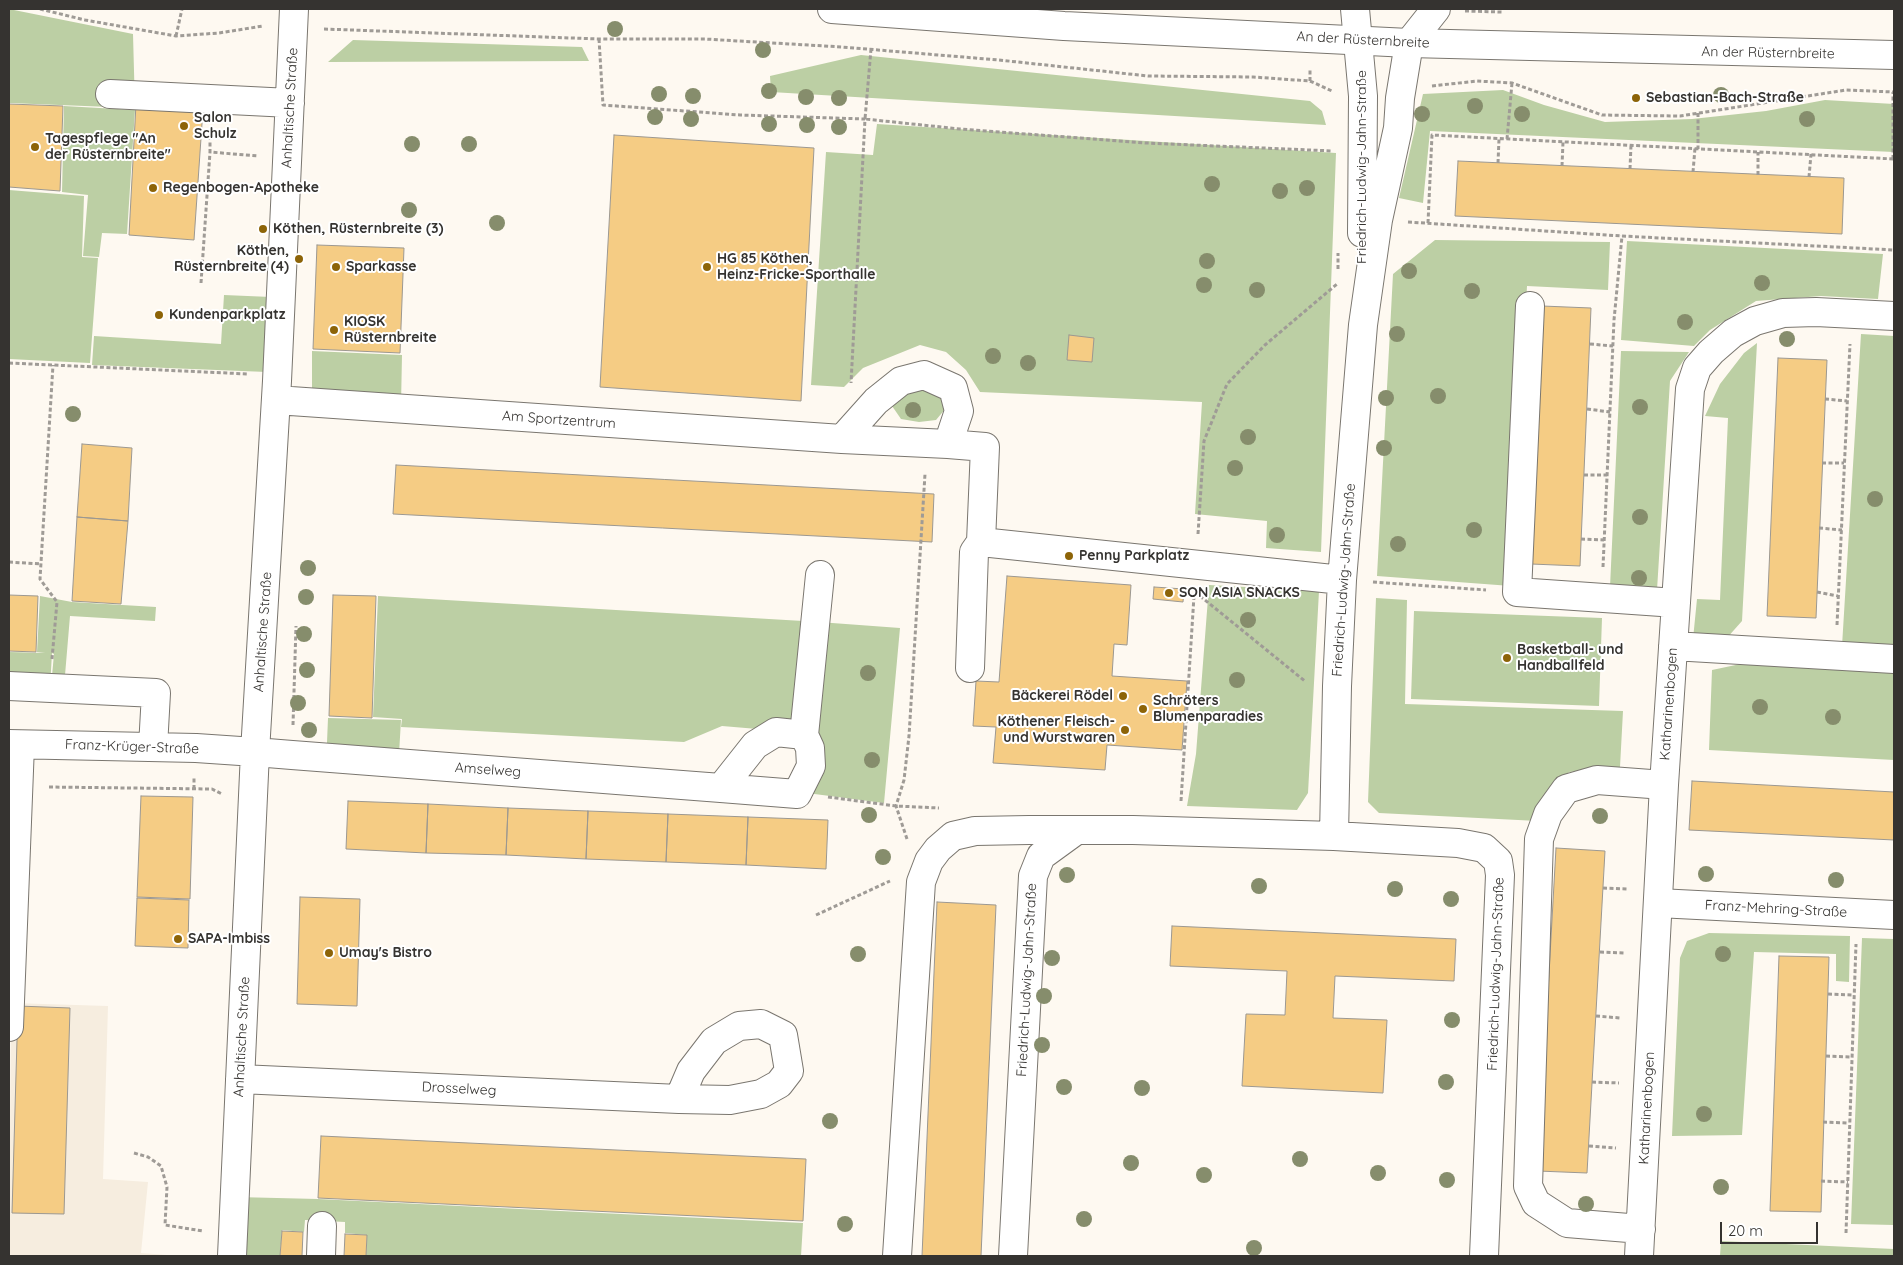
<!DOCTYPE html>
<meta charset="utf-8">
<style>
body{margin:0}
#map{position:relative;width:1903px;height:1265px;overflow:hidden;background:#fef9f1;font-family:Quicksand,sans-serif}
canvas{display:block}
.frame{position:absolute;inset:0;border:10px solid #353330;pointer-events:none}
.scale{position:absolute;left:1720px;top:1222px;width:98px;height:22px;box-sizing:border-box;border:2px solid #353330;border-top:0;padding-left:6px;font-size:15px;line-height:18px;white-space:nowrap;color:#353330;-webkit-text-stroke:4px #fff;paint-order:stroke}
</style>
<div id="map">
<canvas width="1903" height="1265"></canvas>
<div class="frame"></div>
<div class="scale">20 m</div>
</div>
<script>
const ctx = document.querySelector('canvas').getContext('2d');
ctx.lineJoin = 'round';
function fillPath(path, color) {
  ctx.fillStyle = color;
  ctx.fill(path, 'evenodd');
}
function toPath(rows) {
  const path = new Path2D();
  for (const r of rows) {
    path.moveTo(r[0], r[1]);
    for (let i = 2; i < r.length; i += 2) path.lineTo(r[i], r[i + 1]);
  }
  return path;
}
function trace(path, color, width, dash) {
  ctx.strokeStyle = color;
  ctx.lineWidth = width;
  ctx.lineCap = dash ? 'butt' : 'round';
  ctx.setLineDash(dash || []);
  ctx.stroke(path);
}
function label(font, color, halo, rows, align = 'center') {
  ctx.font = font + ' Quicksand,sans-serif';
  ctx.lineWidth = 4;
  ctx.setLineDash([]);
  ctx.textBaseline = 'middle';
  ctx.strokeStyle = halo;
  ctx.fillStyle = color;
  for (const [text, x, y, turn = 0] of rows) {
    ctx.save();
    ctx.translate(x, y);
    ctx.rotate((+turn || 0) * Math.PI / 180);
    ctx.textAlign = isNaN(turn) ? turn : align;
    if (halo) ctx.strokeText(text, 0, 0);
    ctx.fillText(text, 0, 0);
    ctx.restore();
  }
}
const built = toPath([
 [11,1003,108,1006,103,1179,148,1182,141,1253,180,1256,9,1256]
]);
const green = toPath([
 [9,9,133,34,135,108,9,103],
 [353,40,582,47,589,61,328,62],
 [861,55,1310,101,1322,111,1326,125,771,92,770,76],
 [1503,90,1544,105,1605,122,1692,119,1766,111,1825,100,1894,104,1894,152,1430,131,1423,203,1399,198,1423,94],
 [64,106,135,110,127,234,102,233,99,257,83,256,88,195,62,192],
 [877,124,1336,153,1321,552,1266,548,1267,521,1195,514,1202,402,980,392,966,370,946,352,920,345,863,368,844,387,811,385,826,152,873,155],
 [9,190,84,196,82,257,98,258,90,363,9,359],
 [1435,240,1610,242,1608,290,1527,286,1511,586,1377,576,1393,274],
 [1627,241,1883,254,1878,299,1821,296,1756,301,1710,330,1694,346,1621,340],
 [224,295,271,297,267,372,92,365,94,336,221,344],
 [1861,334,1894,336,1894,649,1842,646],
 [1757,343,1742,621,1726,639,1693,639,1697,599,1720,600,1728,418,1705,416,1720,384,1744,353],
 [312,351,402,355,401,405,312,400],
 [1621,351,1689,352,1670,381,1657,590,1610,587],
 [906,388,941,390,946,408,936,420,919,422,901,419,890,403],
 [1209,585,1319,591,1308,793,1297,810,1187,806,1196,754],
 [40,596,72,602,156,607,155,621,70,616,64,687,51,687,54,654,52,653,50,687,9,686,9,652,45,653,37,652],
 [378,596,803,621,793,732,722,726,684,742,401,727,402,719,373,717],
 [1376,598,1407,600,1405,704,1623,711,1620,767,1569,772,1538,821,1379,813,1368,802],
 [1414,611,1602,618,1599,706,1411,699],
 [805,621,900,628,884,803,799,792],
 [1750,662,1894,670,1894,760,1709,750,1712,670],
 [328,718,401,720,398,771,326,767],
 [1709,933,1850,936,1849,982,1836,981,1836,954,1754,952,1742,1135,1672,1136,1680,958,1687,941],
 [1862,938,1894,939,1894,1225,1851,1224],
 [236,1197,318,1199,803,1223,801,1256,366,1256,367,1235,345,1233,345,1222,305,1220,304,1232,282,1230,280,1256,233,1256],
 [1721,1241,1894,1249,1894,1256,1720,1256]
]);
const building = toPath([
 [9,104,63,106,60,191,9,187,9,104],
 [136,104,203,109,194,240,129,235,136,104],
 [614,135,814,148,801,401,600,387,614,135],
 [1458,161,1844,178,1842,234,1455,216,1458,161],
 [317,245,404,248,400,353,313,349,317,245],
 [1542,306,1591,308,1580,566,1531,564,1542,306],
 [1069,335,1094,338,1092,362,1067,360,1069,335],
 [1778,358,1827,360,1816,618,1767,616,1778,358],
 [82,444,132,448,128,521,77,517,82,444],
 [396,465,934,494,932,542,393,514,396,465],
 [77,517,128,521,121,604,72,601,77,517],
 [1007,576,1131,585,1127,645,1114,644,1112,676,1187,681,1182,750,1107,745,1105,770,993,763,996,727,973,726,976,681,999,682,1007,576],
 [1154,587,1184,589,1183,602,1153,599,1154,587],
 [9,595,38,596,36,652,9,651,9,595],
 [333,595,376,596,372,718,329,716,333,595],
 [1692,781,1894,792,1894,840,1689,830,1692,781],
 [141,796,193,797,190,899,137,897,141,796],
 [348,801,428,804,426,853,346,849,348,801],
 [428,804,508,808,506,855,426,853,428,804],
 [508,808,588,811,586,859,506,855,508,808],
 [588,811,668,814,666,862,586,859,588,811],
 [668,814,748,817,746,865,666,862,668,814],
 [748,817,828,820,826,869,746,865,748,817],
 [1556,848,1605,851,1587,1173,1538,1171,1556,848],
 [300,897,360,899,357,1006,297,1004,300,897],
 [137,898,189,900,188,948,135,946,137,898],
 [937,902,996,905,981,1256,922,1256,937,902],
 [1172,926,1456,939,1454,981,1335,976,1333,1018,1387,1020,1383,1093,1242,1086,1246,1014,1285,1015,1287,971,1170,966,1172,926],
 [1779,956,1829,957,1821,1212,1770,1211,1779,956],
 [18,1006,70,1008,64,1214,12,1213,18,1006],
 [321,1136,806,1159,803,1221,318,1198,321,1136],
 [282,1231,303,1232,302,1256,280,1256,282,1231],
 [345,1234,367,1235,366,1256,344,1256,345,1234]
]);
const path = toPath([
 [40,9,85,20,176,36,219,33,263,26],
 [1465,11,1502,12],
 [324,29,599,39,705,39,842,47,999,60,1148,76,1253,77,1310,81,1332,91],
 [176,36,182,9],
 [599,39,603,105,740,115,865,119,851,383],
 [871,49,865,119,960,129,1146,143,1333,151],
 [1310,81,1310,69],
 [1432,86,1477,81,1512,83,1602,115,1680,116,1846,90,1894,92],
 [1698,113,1698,149],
 [210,136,210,152,258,156],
 [1507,139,1512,83],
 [1893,159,1893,92],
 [1498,163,1499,139],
 [1562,166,1563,142],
 [1630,169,1631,145],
 [1693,172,1695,148],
 [1758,175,1758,152],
 [1809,177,1811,154],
 [1408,222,1622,236,1894,250],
 [1428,223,1432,135,1894,159],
 [1338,269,1338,253],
 [201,283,210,152],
 [1590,344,1613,346],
 [9,363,248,374],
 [1825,399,1847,401],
 [1587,409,1610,412],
 [1822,463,1844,463],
 [1584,475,1607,475],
 [1819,528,1842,530],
 [1198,534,1204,441,1227,384,1265,345,1337,284],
 [1581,539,1604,540],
 [9,562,41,564],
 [1603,567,1614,320,1622,236],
 [1373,582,1486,590],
 [1817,592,1838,596],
 [1200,596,1306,682],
 [1837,625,1850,344],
 [52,659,57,602,40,579,53,365],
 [293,725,296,626],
 [49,787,212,789,222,794],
 [194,789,194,777],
 [828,797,896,806,939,808],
 [1181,801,1194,596],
 [907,839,896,806,904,780,909,736,925,474],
 [1603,888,1628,889],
 [816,915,890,881],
 [1600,952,1624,953],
 [1828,994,1854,995],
 [1596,1016,1620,1018],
 [1826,1056,1852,1057],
 [1592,1082,1619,1083],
 [1823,1122,1849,1123],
 [1589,1146,1616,1148],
 [134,1153,148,1157,161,1166,167,1187,165,1225,203,1231],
 [1821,1181,1848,1182],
 [1846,1233,1856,944]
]);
const minor = toPath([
 [1355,9,1363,96,1362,233],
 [110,94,290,103],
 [1530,306,1517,592,1676,603],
 [276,400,842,439,948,444,959,411,953,388,924,375,901,381,876,401,842,439],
 [948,444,985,447,981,542,1342,580],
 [1673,646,1894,659],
 [970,668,974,552,981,542],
 [9,686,156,693,153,747],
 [804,735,820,575],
 [9,744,196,748,255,752,292,755,721,788,797,794,811,766,810,748,804,735,776,732,755,745,721,788],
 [1334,836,1337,686,1342,580,1363,325,1378,220,1398,128,1400,98,1409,43,1436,9],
 [1658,903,1894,915],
 [9,1027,20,745],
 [240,1079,679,1099,730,1100,761,1094,779,1084,789,1071,783,1035,761,1024,739,1026,714,1041,691,1071,679,1099],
 [1641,1229,1567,1223,1536,1203,1528,1186,1539,839,1548,814,1566,789,1597,780,1664,785],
 [232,1256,255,752,277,381,294,9],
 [321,1256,322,1226],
 [897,1256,921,882,929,861,938,849,953,836,975,831,1029,830,1133,830,1334,836,1458,843,1484,848,1498,861,1500,875,1484,1256],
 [1013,1256,1033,876,1041,856,1074,832],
 [1639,1256,1664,785,1690,389,1697,368,1711,352,1733,333,1755,321,1783,313,1816,312,1894,316]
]);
const major = toPath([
 [832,9,1064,26,1409,43,1894,55]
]);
const trees = [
 [615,29],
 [763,50],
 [769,91],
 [659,94],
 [1721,95],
 [693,96],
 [806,97],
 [839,98],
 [1475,106],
 [1422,114],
 [1522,114],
 [655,117],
 [691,119],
 [1807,119],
 [769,124],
 [807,125],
 [839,127],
 [412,144],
 [469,144],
 [1212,184],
 [1307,188],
 [1280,191],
 [409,210],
 [497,223],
 [1207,261],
 [1409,271],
 [1762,283],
 [1204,285],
 [1257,290],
 [1472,291],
 [1685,322],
 [1397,334],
 [1787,339],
 [993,356],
 [1028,363],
 [1438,396],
 [1386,398],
 [1640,407],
 [913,410],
 [73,414],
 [1248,437],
 [1384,448],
 [1235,468],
 [1875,499],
 [1640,517],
 [1474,530],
 [1277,535],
 [1398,544],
 [308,568],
 [1639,578],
 [306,597],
 [1248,620],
 [304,634],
 [307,670],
 [868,673],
 [1237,680],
 [298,703],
 [1760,707],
 [1833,717],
 [309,730],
 [872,760],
 [869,815],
 [1600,816],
 [883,857],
 [1706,874],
 [1067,875],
 [1836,880],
 [1259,886],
 [1395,889],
 [1451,899],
 [858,954],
 [1723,954],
 [1052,958],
 [1044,996],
 [1452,1020],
 [1042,1045],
 [1446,1082],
 [1064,1087],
 [1142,1088],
 [1704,1114],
 [830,1121],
 [1300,1159],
 [1131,1163],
 [1378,1173],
 [1204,1175],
 [1447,1180],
 [1721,1187],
 [1586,1204],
 [1084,1219],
 [845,1224],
 [1254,1248]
];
const markers = [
 [1636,98,5,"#8d6408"],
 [184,126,5,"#8d6408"],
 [35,147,5,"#8d6408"],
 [153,188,5,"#8d6408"],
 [263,229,5,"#8d6408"],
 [299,259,5,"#8d6408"],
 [336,267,5,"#8d6408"],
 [707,267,5,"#8d6408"],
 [159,315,5,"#8d6408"],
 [334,330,5,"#8d6408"],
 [1069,556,5,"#8d6408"],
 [1169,593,5,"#8d6408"],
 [1507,658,5,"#8d6408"],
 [1123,696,5,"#8d6408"],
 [1143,709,5,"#8d6408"],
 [1125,730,5,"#8d6408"],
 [178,939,5,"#8d6408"],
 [329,953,5,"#8d6408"]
];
const streetNames = [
 ["An der Rüsternbreite",1363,40,3],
 ["An der Rüsternbreite",1768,53,1],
 ["Anhaltische Straße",290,108,-87],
 ["Friedrich-Ludwig-Jahn-Straße",1362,167,-90],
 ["Am Sportzentrum",559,420,4],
 ["Friedrich-Ludwig-Jahn-Straße",1344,580,-86],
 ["Anhaltische Straße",263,632,-86],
 ["Katharinenbogen",1669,704,-86],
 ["Franz-Krüger-Straße",132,747,2],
 ["Amselweg",488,770,4],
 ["Franz-Mehring-Straße",1776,909,3],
 ["Friedrich-Ludwig-Jahn-Straße",1496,974,-88],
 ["Friedrich-Ludwig-Jahn-Straße",1027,980,-87],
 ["Anhaltische Straße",242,1037,-87],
 ["Drosselweg",459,1089,3],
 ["Katharinenbogen",1647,1108,-87]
];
const poiNames = [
 ["Sebastian-Bach-Straße",1646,98],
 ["Salon",194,118],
 ["Schulz",194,134],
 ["Tagespflege \"An",45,139],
 ["der Rüsternbreite\"",45,155],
 ["Regenbogen-Apotheke",163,188],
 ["Köthen, Rüsternbreite (3)",273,229],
 ["Köthen,",289,251,"right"],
 ["Rüsternbreite (4)",289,267,"right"],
 ["HG 85 Köthen,",717,259],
 ["Heinz-Fricke-Sporthalle",717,275],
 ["Sparkasse",346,267],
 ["Kundenparkplatz",169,315],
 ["KIOSK",344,322],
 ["Rüsternbreite",344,338],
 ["Penny Parkplatz",1079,556],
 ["SON ASIA SNACKS",1179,593],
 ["Basketball- und",1517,650],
 ["Handballfeld",1517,666],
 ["Bäckerei Rödel",1113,696,"right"],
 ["Schröters",1153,701],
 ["Blumenparadies",1153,717],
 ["Köthener Fleisch-",1115,722,"right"],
 ["und Wurstwaren",1115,738,"right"],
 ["SAPA-Imbiss",188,939],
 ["Umay's Bistro",339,953]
];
fillPath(built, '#f6eddf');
fillPath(green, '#bccfa4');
fillPath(building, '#f5cc84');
trace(building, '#9c9891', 1);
trace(minor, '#7a766f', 30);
trace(major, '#7a766f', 30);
trace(path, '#9f9b96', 3, [4, 2.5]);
trace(minor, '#fff', 28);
trace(major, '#fff', 28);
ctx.fillStyle = '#868d6c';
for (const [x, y] of trees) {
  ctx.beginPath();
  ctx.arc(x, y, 8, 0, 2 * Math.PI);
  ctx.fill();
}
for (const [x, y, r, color] of markers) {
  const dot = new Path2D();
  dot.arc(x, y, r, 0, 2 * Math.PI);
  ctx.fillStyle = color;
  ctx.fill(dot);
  trace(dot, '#fff', 2);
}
label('14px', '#353330', '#fff', streetNames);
label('bold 14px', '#353330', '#fff', poiNames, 'left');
</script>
